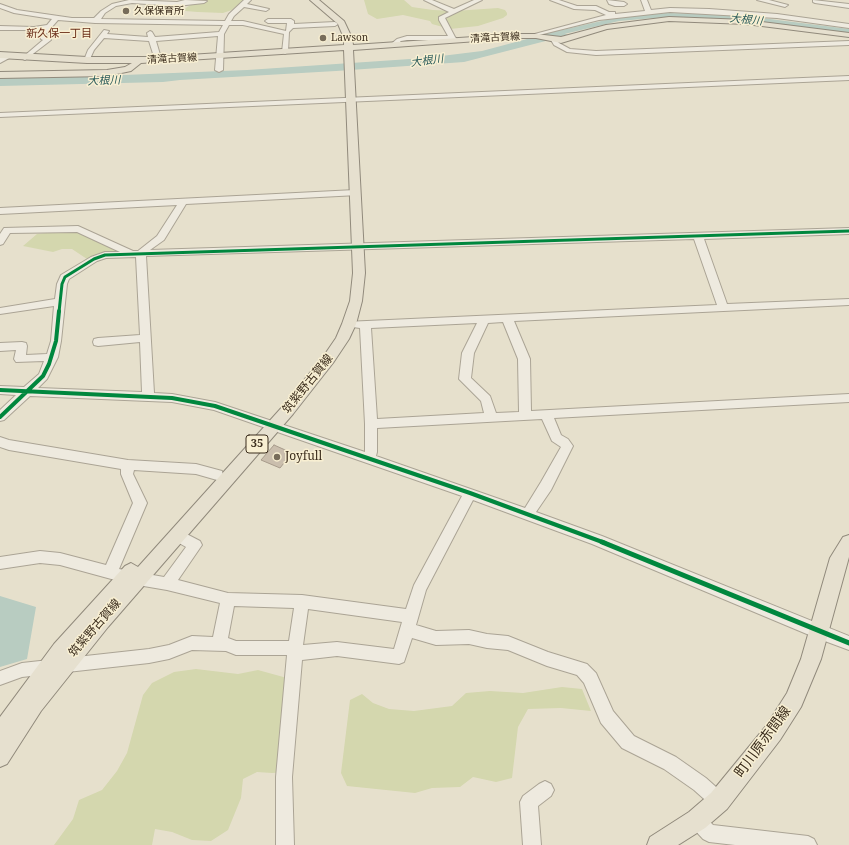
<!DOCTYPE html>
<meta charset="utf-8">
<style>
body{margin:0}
canvas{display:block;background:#e6e0cc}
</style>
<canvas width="849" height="845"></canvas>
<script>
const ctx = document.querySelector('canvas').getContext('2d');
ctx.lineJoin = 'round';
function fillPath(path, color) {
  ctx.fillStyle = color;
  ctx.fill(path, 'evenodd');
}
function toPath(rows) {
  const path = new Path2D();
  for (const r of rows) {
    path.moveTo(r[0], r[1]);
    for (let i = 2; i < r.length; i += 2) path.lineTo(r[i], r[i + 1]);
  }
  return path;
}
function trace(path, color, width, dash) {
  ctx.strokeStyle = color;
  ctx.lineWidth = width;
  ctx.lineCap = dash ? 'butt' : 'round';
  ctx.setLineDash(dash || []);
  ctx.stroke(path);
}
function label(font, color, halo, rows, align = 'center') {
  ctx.font = font + ' "Noto Serif","Noto Sans JP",serif';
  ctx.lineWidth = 3;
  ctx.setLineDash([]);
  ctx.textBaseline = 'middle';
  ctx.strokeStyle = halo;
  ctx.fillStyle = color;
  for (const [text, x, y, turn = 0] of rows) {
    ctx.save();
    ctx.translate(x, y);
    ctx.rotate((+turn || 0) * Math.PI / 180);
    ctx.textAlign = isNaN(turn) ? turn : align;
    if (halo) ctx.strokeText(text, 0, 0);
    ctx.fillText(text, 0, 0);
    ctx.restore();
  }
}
const green = toPath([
 [199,0,244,0,235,9,223,13,198,12,185,11,184,9],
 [364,0,404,0,412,7,433,10,455,11,498,8,505,10,507,13,507,15,503,18,478,26,450,29,432,24,430,21,403,15,377,19,368,14],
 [62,231,76,231,82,235,123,250,122,252,112,252,87,259,72,249,62,249,53,252,23,246,37,234],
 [196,669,238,674,258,670,287,678,285,772,272,773,257,772,243,779,241,798,228,830,211,841,192,840,172,832,155,829,152,845,54,845,73,819,79,800,102,790,117,771,127,753,143,695,152,683,174,672],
 [562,687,582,689,591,711,561,708,528,709,518,727,512,778,496,782,473,777,460,787,432,788,415,793,347,786,341,773,350,700,362,694,373,703,389,709,414,711,452,706,466,693,490,691,523,693]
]);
const water = toPath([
 [557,31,569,35,464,62,336,71,180,80,163,82,0,86,0,78,124,75,247,70,425,58,482,51],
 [0,596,36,607,27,659,0,667]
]);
const river = toPath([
 [666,13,711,14,762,18,849,29,849,33,762,22,711,18,666,17,619,21,543,39,539,37,540,35,619,17,666,13]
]);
const building = toPath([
 [274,445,292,453,280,468,261,460,274,445]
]);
const minor = toPath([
 [129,0,177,2,185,0,207,1,204,3,177,6,132,3,116,6,105,13,101,19,225,21,229,14,244,0,251,0,247,4,269,9,266,11,244,7,234,16,231,21,243,21,286,31,287,23,268,23,265,21,268,19,291,19,294,21,294,24,335,22,338,24,335,26,293,28,289,32,288,52,285,54,282,52,284,34,243,25,229,25,224,34,223,70,219,72,215,70,218,36,156,41,161,58,160,61,158,62,155,60,149,41,104,38,94,50,89,61,84,60,88,50,104,30,109,31,107,34,148,37,147,33,150,31,152,32,155,37,219,32,223,25,95,23,58,20,45,35,51,38,51,40,25,60,23,59,23,57,43,40,41,39,39,35,43,30,0,30,0,26,34,27,47,25,52,19,14,13,0,8,0,4,17,10,72,18,94,18,101,11,112,4,129,0],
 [424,0,432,0,454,9,474,0,482,0,445,18,455,37,458,40,457,41,451,40,407,40,401,41,395,46,391,46,391,44,397,39,407,36,448,36,439,20,439,17,449,12,424,0],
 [550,0,559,0,577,6,596,6,609,12,615,12,615,14,645,11,641,0,647,0,651,10,670,8,709,9,777,14,849,24,849,28,777,18,670,12,599,20,531,37,531,35,606,15,595,10,574,9,550,0],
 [607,0,624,2,627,4,624,6,615,6,609,4,607,0],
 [757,0,769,0,788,5,785,7,757,0],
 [813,0,849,4,849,8,815,3,813,2,813,0],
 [552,39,556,39,559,43,570,49,596,51,849,41,849,45,596,55,567,52,554,45,551,40,552,39],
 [9,54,11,55,11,57,0,63,0,58,9,54],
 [849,76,849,80,0,117,0,113,849,76],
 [355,190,359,193,358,195,186,204,164,240,150,250,849,228,849,234,704,239,727,304,849,299,849,305,514,321,530,359,531,411,849,394,849,402,554,418,561,435,568,439,573,446,551,490,536,512,602,536,849,636,849,650,814,637,592,544,473,500,426,590,416,625,436,631,469,630,487,634,508,636,548,652,587,664,596,673,613,711,634,736,676,757,706,778,725,795,728,801,725,807,719,810,713,807,694,790,664,769,622,748,601,723,584,683,577,675,547,666,508,650,487,648,469,644,436,645,412,638,404,662,399,664,337,656,302,660,292,777,294,845,276,845,276,777,287,655,236,655,226,651,192,650,169,659,149,663,22,677,0,685,0,671,22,663,149,649,169,645,192,636,213,637,220,603,167,590,126,583,60,565,40,563,0,569,0,557,40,551,60,553,106,565,133,503,121,474,121,469,9,450,0,447,0,437,9,440,128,460,196,464,222,471,223,475,222,479,217,480,196,474,134,470,133,474,147,503,119,569,164,577,186,547,172,539,170,535,172,531,177,529,200,541,202,545,178,580,228,593,302,595,406,609,414,585,462,496,214,410,172,402,30,396,4,420,0,421,0,410,16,395,0,394,0,386,24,387,39,374,44,361,16,362,14,359,16,350,0,351,0,343,22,342,26,343,27,346,26,355,47,354,51,341,54,306,0,314,0,308,55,299,57,284,61,275,91,257,105,252,120,252,77,232,10,233,3,244,0,245,0,234,4,228,78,226,133,251,138,251,157,236,177,205,0,214,0,208,355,190],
 [694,239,717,305,345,322,344,324,345,326,360,328,365,424,365,452,215,402,172,394,154,393,146,256,694,239],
 [136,257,140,335,98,338,94,339,93,342,94,345,98,346,140,342,142,392,38,388,47,379,58,357,61,341,67,284,69,279,97,261,106,258,136,257],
 [503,322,518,359,519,412,496,413,490,396,471,378,474,353,488,323,503,322],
 [477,323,462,353,459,379,481,401,484,413,377,419,371,328,477,323],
 [542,419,552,441,561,447,541,482,525,508,376,456,377,452,377,428,542,419],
 [234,606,294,608,289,641,236,641,228,638,234,606],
 [308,609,402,622,394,649,337,642,303,645,308,609],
 [545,781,551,784,554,790,551,796,538,806,541,845,523,845,520,802,523,796,539,784,545,781],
 [697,811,703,814,713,825,808,836,814,839,817,845,735,845,709,842,703,839,691,826,688,820,691,814,697,811]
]);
const major = toPath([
 [310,0,319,0,344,21,352,38,353,45,519,34,536,34,561,37,606,25,669,17,746,20,849,33,849,37,746,24,669,21,607,29,561,43,536,38,519,38,353,50,365,273,362,301,356,324,349,339,333,363,293,414,108,627,41,711,7,764,0,767,0,717,54,644,125,566,131,563,138,567,283,406,323,357,336,338,342,324,350,301,353,273,344,50,141,63,131,71,107,76,0,78,0,72,107,70,125,67,132,63,87,63,0,58,0,52,87,57,158,57,344,45,344,38,338,24,310,0],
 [849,535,849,557,821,659,801,707,780,740,727,809,705,828,678,845,647,845,650,837,689,812,711,793,766,726,787,693,801,659,830,558,843,537,849,535]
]);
const cyclewayFar2 = toPath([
 [59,312,62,284,65,277,94,259,105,255,849,231]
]);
const cyclewayFar1 = toPath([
 [0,390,172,398,215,406,470,493,605,543],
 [0,417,43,376,49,364,56,341,59,311]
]);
const cycleway = toPath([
 [602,542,849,643]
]);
const markers = [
 [126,11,4,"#776c5a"],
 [323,38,4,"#776c5a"],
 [277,457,4,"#776c5a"]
];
const farPoinames = [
 ["久保保育所",134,11],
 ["Lawson",331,38]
];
const farStreetnames = [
 ["清滝古賀線",495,38,-3],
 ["清滝古賀線",172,59,-3]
];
const farWaternames = [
 ["大根川",746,20,6],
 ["大根川",427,61,-7],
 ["大根川",104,81,-2]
];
const farNeighbourhoodnames = [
 ["新久保一丁目",59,34]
];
const shields = [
 [257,444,22]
];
const shieldNames = [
 ["35",257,444]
];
const streetNames = [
 ["筑紫野古賀線",308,384,-51],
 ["筑紫野古賀線",95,628,-49]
];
const poiNames = [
 ["Joyfull",285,457]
];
const nearStreetnames = [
 ["町川原赤間線",763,742,-54]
];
fillPath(green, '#d4d7ae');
fillPath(water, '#b8ccc1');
fillPath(river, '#b8ccc1');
fillPath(building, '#cabead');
trace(building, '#a79b8b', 1);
trace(minor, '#aba495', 2);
trace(major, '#918a7c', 2);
fillPath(minor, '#eeeadf');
fillPath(major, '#e6e0cf');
trace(cyclewayFar2, '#00873e', 3);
trace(cyclewayFar1, '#00873e', 4);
trace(cycleway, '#00873e', 5);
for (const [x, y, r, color] of markers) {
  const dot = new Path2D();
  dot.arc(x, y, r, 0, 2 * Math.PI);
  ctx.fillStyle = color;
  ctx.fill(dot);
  trace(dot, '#f8efd2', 1.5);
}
label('10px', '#3b2d1d', '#f8efd2', farPoinames, 'left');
label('10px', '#3b2d1d', '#f8efd2', farStreetnames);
label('italic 11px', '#2b5c5b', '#f8efd2', farWaternames);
label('11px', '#6a2e19', '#f8efd2', farNeighbourhoodnames);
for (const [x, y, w] of shields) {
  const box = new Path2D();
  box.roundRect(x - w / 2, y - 9, w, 18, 3);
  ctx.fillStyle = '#f8efd2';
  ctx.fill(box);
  trace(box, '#3b2d1d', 1);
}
label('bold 11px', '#3b2d1d', null, shieldNames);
label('12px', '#3b2d1d', '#f8efd2', streetNames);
label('12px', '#3b2d1d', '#f8efd2', poiNames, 'left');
label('14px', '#3b2d1d', '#f8efd2', nearStreetnames);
</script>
